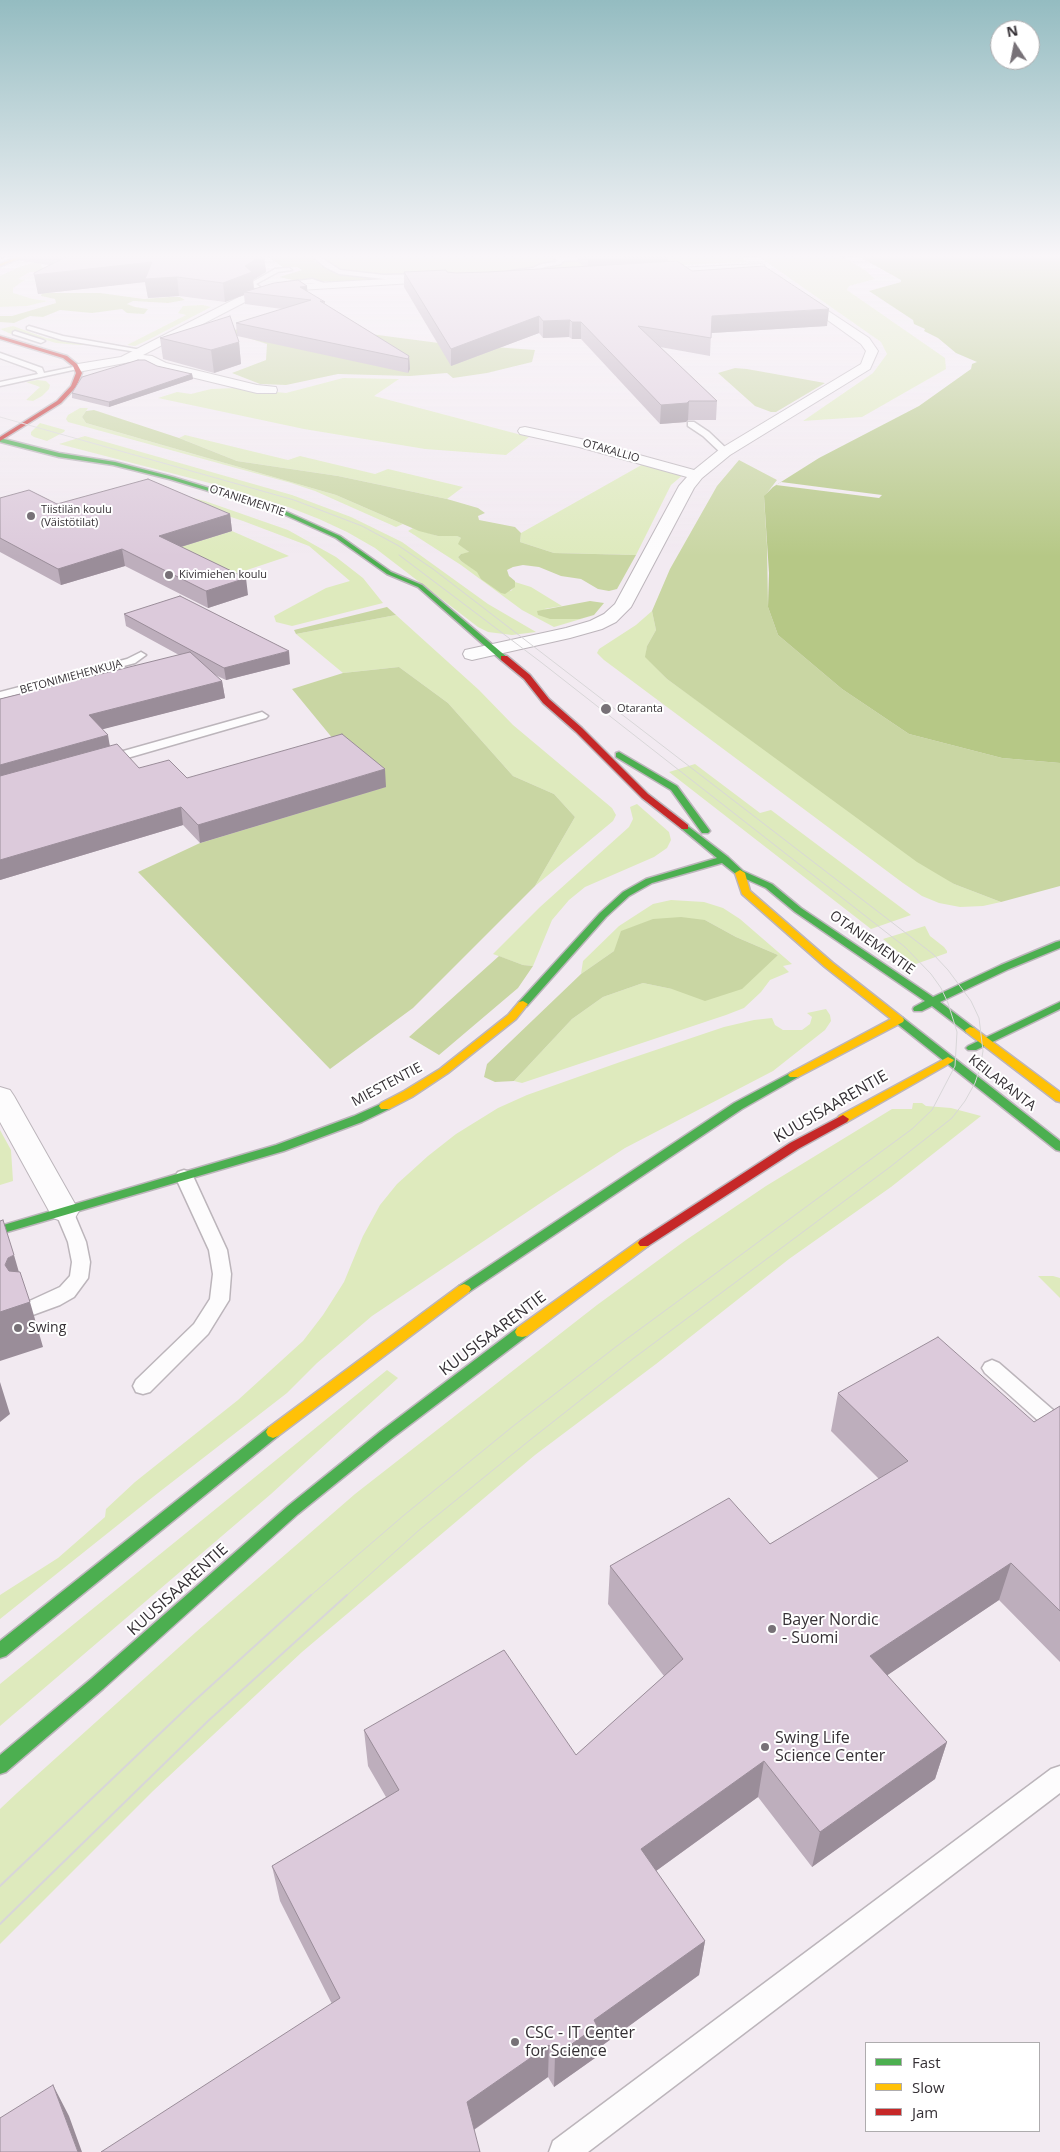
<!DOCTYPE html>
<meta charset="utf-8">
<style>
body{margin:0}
#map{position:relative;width:1060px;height:2152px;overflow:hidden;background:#f2eaf1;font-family:"Open Sans",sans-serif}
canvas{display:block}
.legend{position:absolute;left:865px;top:2042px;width:175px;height:90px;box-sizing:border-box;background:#fff;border:1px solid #aeacae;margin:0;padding:6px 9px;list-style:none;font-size:15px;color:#353035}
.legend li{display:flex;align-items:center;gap:10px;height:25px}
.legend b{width:25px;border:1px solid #aeacae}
.north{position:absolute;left:990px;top:20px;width:50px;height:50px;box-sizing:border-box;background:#fff;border:1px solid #aeacae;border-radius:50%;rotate:349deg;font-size:14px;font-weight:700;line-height:20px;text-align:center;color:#353035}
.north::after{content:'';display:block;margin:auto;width:18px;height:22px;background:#777177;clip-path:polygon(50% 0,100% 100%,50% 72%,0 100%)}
</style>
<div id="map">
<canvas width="1060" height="2152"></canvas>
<ul class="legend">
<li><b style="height:6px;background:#4caf50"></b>Fast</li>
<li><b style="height:6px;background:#ffc107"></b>Slow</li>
<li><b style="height:6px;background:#c62828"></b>Jam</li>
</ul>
<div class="north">N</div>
</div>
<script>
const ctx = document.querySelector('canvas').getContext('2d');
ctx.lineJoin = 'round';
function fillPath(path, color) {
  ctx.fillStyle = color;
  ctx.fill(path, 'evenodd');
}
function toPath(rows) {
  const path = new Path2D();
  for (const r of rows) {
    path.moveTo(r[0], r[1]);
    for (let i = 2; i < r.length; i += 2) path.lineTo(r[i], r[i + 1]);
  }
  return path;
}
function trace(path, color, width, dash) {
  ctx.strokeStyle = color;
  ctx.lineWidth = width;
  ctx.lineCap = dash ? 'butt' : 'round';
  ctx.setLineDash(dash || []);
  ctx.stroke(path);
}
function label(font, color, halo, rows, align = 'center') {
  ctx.font = font + ' "Open Sans",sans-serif';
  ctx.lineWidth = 4;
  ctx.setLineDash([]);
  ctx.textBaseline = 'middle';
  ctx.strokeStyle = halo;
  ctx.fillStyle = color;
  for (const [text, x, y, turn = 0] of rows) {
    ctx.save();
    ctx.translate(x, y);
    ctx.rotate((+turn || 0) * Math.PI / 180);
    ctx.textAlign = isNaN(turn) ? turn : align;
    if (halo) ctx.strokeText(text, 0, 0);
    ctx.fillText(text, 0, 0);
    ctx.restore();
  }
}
const green = toPath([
 [309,256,739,256,747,262,380,279,333,272,324,268],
 [758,256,841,256,865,270,875,279,849,286,847,290,945,358,946,369,862,417,803,421,873,373,887,354,881,342],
 [38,261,46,272,30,272,18,279,25,280,13,288,13,293,33,299,48,301,27,306,0,307,0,276,17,268],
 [203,305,211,307,148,340,135,346,127,345,186,315,178,313,183,306],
 [13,326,46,338,95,345,79,345,56,343,19,332,11,334,0,329],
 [343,378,399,379,374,396,529,437,506,455,425,449,304,429,158,398,177,392,191,394,211,389,235,388,286,393],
 [37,380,46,381,50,385,49,389,42,396,33,401,26,400,40,387,26,382],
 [80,408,88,408,82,417,86,423,336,495,403,524,396,527,315,491,291,483,68,422,66,419,68,415],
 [40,423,65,430,64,432,47,441,34,437,31,435,31,432],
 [185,435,288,460,300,456,375,474,388,469,463,487,447,499,338,476,237,461,179,438],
 [85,436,292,495,351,517,402,542,488,604,536,632,512,635,488,632,478,627,375,548,347,532,319,519,291,508,221,486,59,444],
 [645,463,684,474,671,485,636,555,554,553,520,542,521,533],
 [164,495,181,495,205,501,288,530,336,557,363,578,383,603,292,626,276,622,274,616,326,588,350,581,309,546,243,521],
 [413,528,438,536,457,536,461,538,464,548,470,553,461,554,458,557,461,561,511,591,514,587,515,582,531,587,562,606,544,609,580,619,594,615,554,627,522,610,461,565,408,531],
 [232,531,289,556,217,580,160,553],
 [652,611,656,630,647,646,646,657,667,679,954,884,1001,902,983,906,960,907,939,903,922,896,903,883,604,660,597,653,599,649,636,625],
 [396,615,479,690,513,725,612,808,616,815,613,821,535,886,575,817,554,794,513,776,448,703,399,667,343,673,296,634],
 [695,764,760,813,771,810,911,915,871,929,669,772],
 [637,804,669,832,671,840,667,848,654,857,585,887,569,900,552,920,533,966,523,965,493,954,540,907,629,827,633,819,630,807],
 [671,900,704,902,723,908,740,919,792,964,783,966,789,972,770,980,761,992,744,1008,726,1015,522,1083,514,1081,572,1019,603,997,643,983,672,989,778,955,736,937,705,920,614,951,581,974,583,961,619,926,653,904],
 [925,926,930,936,944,947,947,951,947,953,913,965,883,939],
 [826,1009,830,1015,831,1021,825,1030,773,1071,625,1148,548,1198,372,1316,317,1363,287,1393,158,1493,0,1619,0,1595,58,1558,105,1517,106,1509,135,1482,238,1400,303,1341,323,1315,344,1282,363,1236,380,1205,397,1184,428,1156,456,1134,498,1108,527,1095,623,1061,724,1027,754,1020,772,1018,775,1025,783,1030,802,1030,810,1024,812,1017,807,1013],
 [913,1103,922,1103,926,1106,951,1108,981,1116,891,1187,789,1259,656,1364,535,1455,302,1652,153,1791,0,1944,0,1809,17,1793,196,1632,355,1494,597,1305,686,1240,766,1186,892,1109,912,1109],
 [0,1130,11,1150,13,1181,0,1185],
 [1038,1276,1053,1276,1060,1278,1060,1298],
 [387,1370,398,1378,271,1494,0,1726,0,1684]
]);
const forest = toPath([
 [267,256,309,256,324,268,333,272,380,279,341,282,293,280,279,277,302,270,297,267,284,268],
 [42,293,100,293,144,299,170,297,180,297,185,300,168,303,133,301,127,304,135,307,148,309,144,314,127,313,122,309,92,313,60,310,43,317,30,316,14,323,0,322,0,316,12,316,56,303,55,299,41,296],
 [243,327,370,334,439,343,535,350,532,362,487,373,453,378,447,373,410,376,338,374,286,385,260,384,232,373,266,360,267,344,229,332],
 [735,368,747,369,825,383,776,412,771,412,755,406,718,373],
 [94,410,179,438,237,461,338,476,447,499,478,508,485,513,478,516,479,520,515,527,521,533,520,542,554,553,636,555,617,589,609,591,598,589,581,579,561,576,539,567,523,565,513,567,507,570,509,576,515,581,515,587,505,594,501,593,481,579,477,572,461,561,458,557,461,554,469,552,458,544,461,538,457,536,438,536,419,531,336,495,86,423,82,417,86,411],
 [739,460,777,480,764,497,767,546,768,607,778,635,842,689,909,734,1002,758,1060,763,1060,886,1001,902,954,884,917,862,667,679,645,657,647,646,656,630,652,611,670,569,717,486],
 [590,601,604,603,594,615,580,619,550,619,538,615,537,611],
 [387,607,396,615,296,634,294,630],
 [399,667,448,703,513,776,554,794,575,817,535,886,413,1008,330,1069,138,872,200,843,385,787,343,751,292,689,343,673],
 [681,917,705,920,736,937,778,955,742,989,705,1001,672,989,643,983,603,997,572,1019,514,1081,495,1082,484,1077,487,1064,581,974,614,951,621,931,653,919],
 [499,956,523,965,533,966,518,988,439,1055,409,1037]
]);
const water = toPath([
 [858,256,1060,256,1060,763,1002,758,909,734,842,689,778,635,768,607,769,573,764,496,773,487,819,458,919,406,971,369,972,364,977,362,956,353,938,338,924,331,925,329,914,324,913,320,869,291,901,282,901,280]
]);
const pier = toPath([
 [781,482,835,489,882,495,879,498,776,485]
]);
const lane = toPath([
 [312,256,319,256,340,270,384,275,425,274,428,276,425,278,384,279,339,274,325,267,312,256],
 [549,256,561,257,623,256,563,261,561,264,545,267,534,272,514,273,511,271,533,268,541,264,556,262,557,260,549,256],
 [275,269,289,268,292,270,278,272,256,284,265,291,265,293,261,293,249,284,275,269],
 [312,279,330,285,327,287,312,283,280,286,277,284,312,279],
 [29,326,63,336,147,351,143,353,62,340,27,329,27,327,29,326],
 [15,331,43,340,45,341,41,343,13,334,13,332,15,331],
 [0,353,42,368,44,373,78,366,82,368,0,386,0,382,38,374,36,371,0,358,0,353],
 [688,422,694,422,709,432,728,450,728,454,722,454,703,436,688,426,688,422],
 [141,652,146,655,135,663,0,699,0,692,127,659,141,652],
 [262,712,268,716,266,718,110,763,102,763,100,760,102,757,262,712],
 [184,1170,190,1172,193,1176,227,1250,231,1274,229,1300,208,1334,150,1392,143,1394,136,1392,133,1386,136,1380,194,1324,210,1299,213,1274,209,1250,175,1176,178,1172,184,1170],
 [64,1205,70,1207,73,1211,86,1242,90,1262,88,1278,74,1297,60,1305,30,1316,23,1314,20,1309,23,1304,60,1287,70,1276,72,1262,68,1242,55,1211,58,1207,64,1205],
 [992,1360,999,1363,1060,1416,1060,1436,1053,1434,985,1373,982,1368,985,1363,992,1360],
 [1060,1766,1060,1793,588,2152,549,2152,553,2141,1051,1769,1060,1766]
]);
const street = toPath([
 [760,264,764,265,765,267,764,269,654,275,649,272,654,269,760,264],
 [441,276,446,279,445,281,300,290,265,295,247,301,143,355,152,356,166,363,257,385,276,387,277,390,276,393,257,393,158,369,146,363,130,362,78,372,72,368,78,364,121,357,239,297,259,290,300,284,441,276],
 [798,291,869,338,878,351,870,369,730,455,702,478,694,488,631,607,616,622,602,629,570,638,472,660,465,658,463,654,465,650,566,628,590,621,604,614,615,604,679,486,687,477,579,447,520,434,518,431,520,428,525,427,581,439,694,470,720,449,861,364,866,351,861,344,794,296,793,294,794,292,798,291],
 [0,1087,10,1090,14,1096,79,1211,75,1218,64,1222,53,1218,49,1211,0,1122,0,1087]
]);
const fast = toPath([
 [0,438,59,453,115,462,173,477,285,511,340,536,391,572,422,585,508,658,501,660,418,587,387,574,336,538,281,513,169,479,113,465,59,457,0,442,0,438],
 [619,752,677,786,710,831,708,833,702,833,671,790,616,757,616,753,619,752],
 [685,824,728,857,743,871,772,884,801,908,933,997,1001,965,1056,942,1060,941,1060,948,1009,969,940,1002,974,1028,975,1030,970,1033,966,1032,932,1006,922,1011,914,1011,913,1009,914,1007,925,1001,795,912,766,888,737,875,722,863,652,883,629,896,606,917,527,1006,519,1006,518,1004,519,1002,600,913,623,892,646,879,717,858,682,829,680,827,685,824],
 [1060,1002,1060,1009,976,1050,968,1050,966,1048,968,1046,1060,1002],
 [899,1017,903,1018,1060,1141,1060,1151,1056,1150,895,1022,894,1020,895,1018,899,1017],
 [794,1071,800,1075,798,1077,742,1109,469,1292,459,1292,457,1289,459,1286,734,1103,794,1071],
 [385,1102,389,1103,391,1106,389,1109,362,1122,284,1151,0,1234,0,1226,276,1145,354,1116,385,1102],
 [522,1327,527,1328,529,1332,527,1336,391,1439,298,1514,103,1689,6,1772,0,1774,0,1755,91,1679,288,1506,381,1431,517,1328,522,1327],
 [273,1426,278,1428,280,1432,278,1436,6,1656,0,1658,0,1641,268,1428,273,1426]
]);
const slow = toPath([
 [20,256,26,256,0,266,0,264,20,256],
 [740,870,745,873,750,891,833,963,903,1018,904,1020,903,1022,798,1077,790,1077,788,1075,790,1073,891,1019,825,967,742,894,735,873,740,870],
 [523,1001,528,1004,516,1019,448,1073,412,1097,389,1109,381,1109,379,1106,381,1103,404,1091,440,1069,508,1015,519,1002,523,1001],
 [970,1027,974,1028,1060,1092,1060,1102,1056,1101,966,1032,965,1030,970,1027],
 [948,1057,954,1060,952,1062,847,1122,843,1123,837,1119,839,1116,948,1057],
 [644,1238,648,1240,650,1243,648,1246,527,1336,522,1337,517,1336,515,1332,517,1328,640,1240,644,1238],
 [464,1284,469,1286,471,1289,469,1292,278,1436,273,1438,268,1436,266,1432,268,1428,459,1286,464,1284]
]);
const jam = toPath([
 [0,336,67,356,77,364,82,373,76,387,61,403,0,441,0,437,57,401,71,386,76,373,73,366,63,358,0,339,0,336],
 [501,656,507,656,530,675,549,699,582,728,648,794,688,825,688,829,682,829,642,798,576,732,543,703,524,679,501,660,501,656],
 [843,1115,849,1119,847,1122,798,1149,648,1246,640,1246,638,1243,640,1240,790,1143,843,1115]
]);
const tramFar1 = toPath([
 [0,417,294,500,362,526,399,546,433,569,933,954,948,970,971,1001,979,1018,983,1051,980,1068,975,1083,965,1101,952,1118,890,1167,634,1358,530,1440,418,1531,345,1597],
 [309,1597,403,1516,512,1427,617,1346,912,1129,932,1110,955,1066,957,1032,948,1003,941,988,931,974,905,947,542,663,399,555]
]);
const tram = toPath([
 [0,1886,192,1703,311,1595],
 [0,1924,208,1721,347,1595]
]);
const wall = toPath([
 [20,256,288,256,264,257,266,272,253,280,254,289,307,286,307,291,325,302,325,304,409,356,410,369,408,373,237,336,236,323,282,309,245,304,244,295,225,302,179,296,148,298,145,282,38,294,34,273,50,265,21,261],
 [578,256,668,256,668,262,827,326,711,333,710,356,660,347,717,401,716,420,688,420,686,422,660,424,581,339,572,339,569,337,543,338,539,333,451,366,404,287,404,272,447,272,456,273,487,272,583,266,578,262],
 [160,338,239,342,241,364,214,373,163,359],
 [192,374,193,379,109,407,72,398,72,393],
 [0,498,57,504,230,514,232,531,181,547,248,595,208,608,125,566,61,585,0,552],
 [124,614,290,664,226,680,215,675,222,681,225,698,102,729,110,746,139,768,187,778,386,787,200,843,183,825,0,880,0,699,179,655,126,626],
 [838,1393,1034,1422,1060,1406,1060,1662,999,1600,887,1675,947,1742,935,1779,812,1867,758,1797,656,1871,705,1941,699,1975,596,2050,595,2058,554,2087,548,2077,474,2130,332,2004,280,1901,272,1866,386,1797,368,1766,364,1730,576,1755,664,1676,608,1604,610,1566,770,1544,879,1479,831,1431]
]);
const shadedWall = toPath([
 [0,256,8,256,1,259],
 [243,256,288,256,264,257,266,272,253,280,254,291,244,292,244,295,225,302,223,283],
 [668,256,668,267,588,271,588,260],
 [152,262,177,277,179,296,148,298,145,282,38,294,34,275],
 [307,286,308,298,300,287],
 [829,309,827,326,711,333,712,316],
 [539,316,539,333,451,366,451,349],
 [570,320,569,337,543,338,543,321],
 [572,322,581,322,581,339,572,339],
 [239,342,241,364,214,373,211,350],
 [409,356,410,369,408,373,408,359],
 [192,374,193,379,109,407,109,402],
 [689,401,688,420,686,422,660,424,661,405],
 [230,514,232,531,161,553,159,536],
 [122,549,125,566,61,585,58,569],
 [246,578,248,595,208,608,206,591],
 [289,651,290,664,226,680,224,668],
 [222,681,225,698,92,732,89,715],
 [108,735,111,753,0,784,0,765],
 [385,769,386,787,200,843,198,825],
 [181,807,183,825,0,880,0,860],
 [14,1255,27,1300,30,1302,43,1347,0,1361,0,1312,5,1265,8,1258],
 [0,1382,10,1414,0,1422],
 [1011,1563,999,1600,861,1693,870,1656],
 [947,1742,935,1779,812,1867,820,1832],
 [764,1761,758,1797,638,1884,641,1849],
 [705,1941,699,1975,596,2050,595,2058,554,2087,555,2056,594,2020],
 [549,2045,548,2077,469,2133,467,2102],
 [53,2085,69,2116,82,2152,78,2152]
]);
const building = toPath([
 [68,256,261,256,245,266,252,272,223,283,177,277,145,279,152,262,34,275,34,273,68,256],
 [584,256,663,256,588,260,584,256],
 [677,261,692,271,764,266,829,309,712,316,711,338,638,326,717,401,689,401,687,403,661,405,581,322,572,322,570,320,543,321,539,316,451,349,404,272,446,270,447,272,456,273,487,272,677,261],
 [298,280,307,286,300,287,325,302,320,301,409,356,408,359,236,323,311,300,244,292,274,283,298,280],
 [230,316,239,342,211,350,160,338,230,316],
 [138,360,145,360,157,366,192,374,109,402,72,393,82,377,138,360],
 [148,479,230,514,159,536,246,578,206,591,122,549,58,569,0,538,0,498,29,490,57,504,148,479],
 [180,596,289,651,224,668,124,614,180,596],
 [190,652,222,681,89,715,108,735,0,765,0,699,190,652],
 [342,734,385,769,198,825,181,807,0,860,0,776,117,744,139,768,169,760,187,778,342,734],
 [3,1220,14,1255,8,1258,5,1265,9,1271,20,1272,30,1302,0,1312,0,1221,3,1220],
 [938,1337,1034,1422,1060,1406,1060,1611,1011,1563,870,1656,947,1742,820,1832,764,1761,641,1849,705,1941,594,2020,597,2026,555,2056,549,2045,467,2102,480,2152,101,2152,340,1998,272,1866,399,1790,364,1730,504,1650,576,1755,683,1659,610,1566,729,1498,770,1544,908,1461,838,1393,938,1337],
 [53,2085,78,2152,0,2152,0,2118,53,2085]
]);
const markers = [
 [31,516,5,"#777177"],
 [169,575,5,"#777177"],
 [606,709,6,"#777177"],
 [18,1328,5,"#777177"],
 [772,1629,5,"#777177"],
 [765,1747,5,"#777177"],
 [515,2042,5,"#777177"]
];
const farStreetnames = [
 ["OTAKALLIO",611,451,16],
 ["OTANIEMENTIE",247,501,18],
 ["BETONIMIEHENKUJA",71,677,-15]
];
const farPoinames = [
 ["Tiistilän koulu",41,510],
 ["(Väistötilat)",41,523],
 ["Kivimiehen koulu",179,575],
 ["Otaranta",617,709]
];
const streetNames = [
 ["OTANIEMENTIE",872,943,35],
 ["KEILARANTA",1002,1083,38],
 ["MIESTENTIE",387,1085,-28]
];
const poiNames = [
 ["Swing",28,1328]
];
const nearStreetnames = [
 ["KUUSISAARENTIE",831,1107,-30],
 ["KUUSISAARENTIE",493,1334,-37],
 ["KUUSISAARENTIE",178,1590,-42]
];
const nearPoinames = [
 ["Bayer Nordic",782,1620],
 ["- Suomi",782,1638],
 ["Swing Life",775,1738],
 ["Science Center",775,1756],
 ["CSC - IT Center",525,2033],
 ["for Science",525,2051]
];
fillPath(green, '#deeabd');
fillPath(forest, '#c9d6a3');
fillPath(water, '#b6c886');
fillPath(pier, '#f2eaf1');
trace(lane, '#bcb5bb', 3);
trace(street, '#bcb5bb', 2);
trace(fast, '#bcb5bb', 3);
trace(slow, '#bcb5bb', 3);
trace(jam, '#bcb5bb', 3);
fillPath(lane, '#fdfcfd');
fillPath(street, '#fdfcfd');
fillPath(fast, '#4caf50');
fillPath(slow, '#ffc107');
fillPath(jam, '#c62828');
trace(tramFar1, '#d8d6d8', 1);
trace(tram, '#d8d6d8', 2);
fillPath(wall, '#bdaebc');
fillPath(shadedWall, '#9a8d99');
fillPath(building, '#dccadb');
trace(building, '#9a8d99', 1);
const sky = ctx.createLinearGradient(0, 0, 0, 557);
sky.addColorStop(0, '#94bcc1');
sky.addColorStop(0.46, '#f9f6f9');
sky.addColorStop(1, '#f9f6f900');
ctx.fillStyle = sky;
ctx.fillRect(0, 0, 1060, 557);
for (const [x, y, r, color] of markers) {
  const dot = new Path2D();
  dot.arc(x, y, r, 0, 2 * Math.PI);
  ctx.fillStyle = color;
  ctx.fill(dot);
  trace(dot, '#fff', 2);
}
label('11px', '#353035', '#fff', farStreetnames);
label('11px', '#353035', '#fff', farPoinames, 'left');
label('14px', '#353035', '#fff', streetNames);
label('14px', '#353035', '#fff', poiNames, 'left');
label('16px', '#353035', '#fff', nearStreetnames);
label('16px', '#353035', '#fff', nearPoinames, 'left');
</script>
